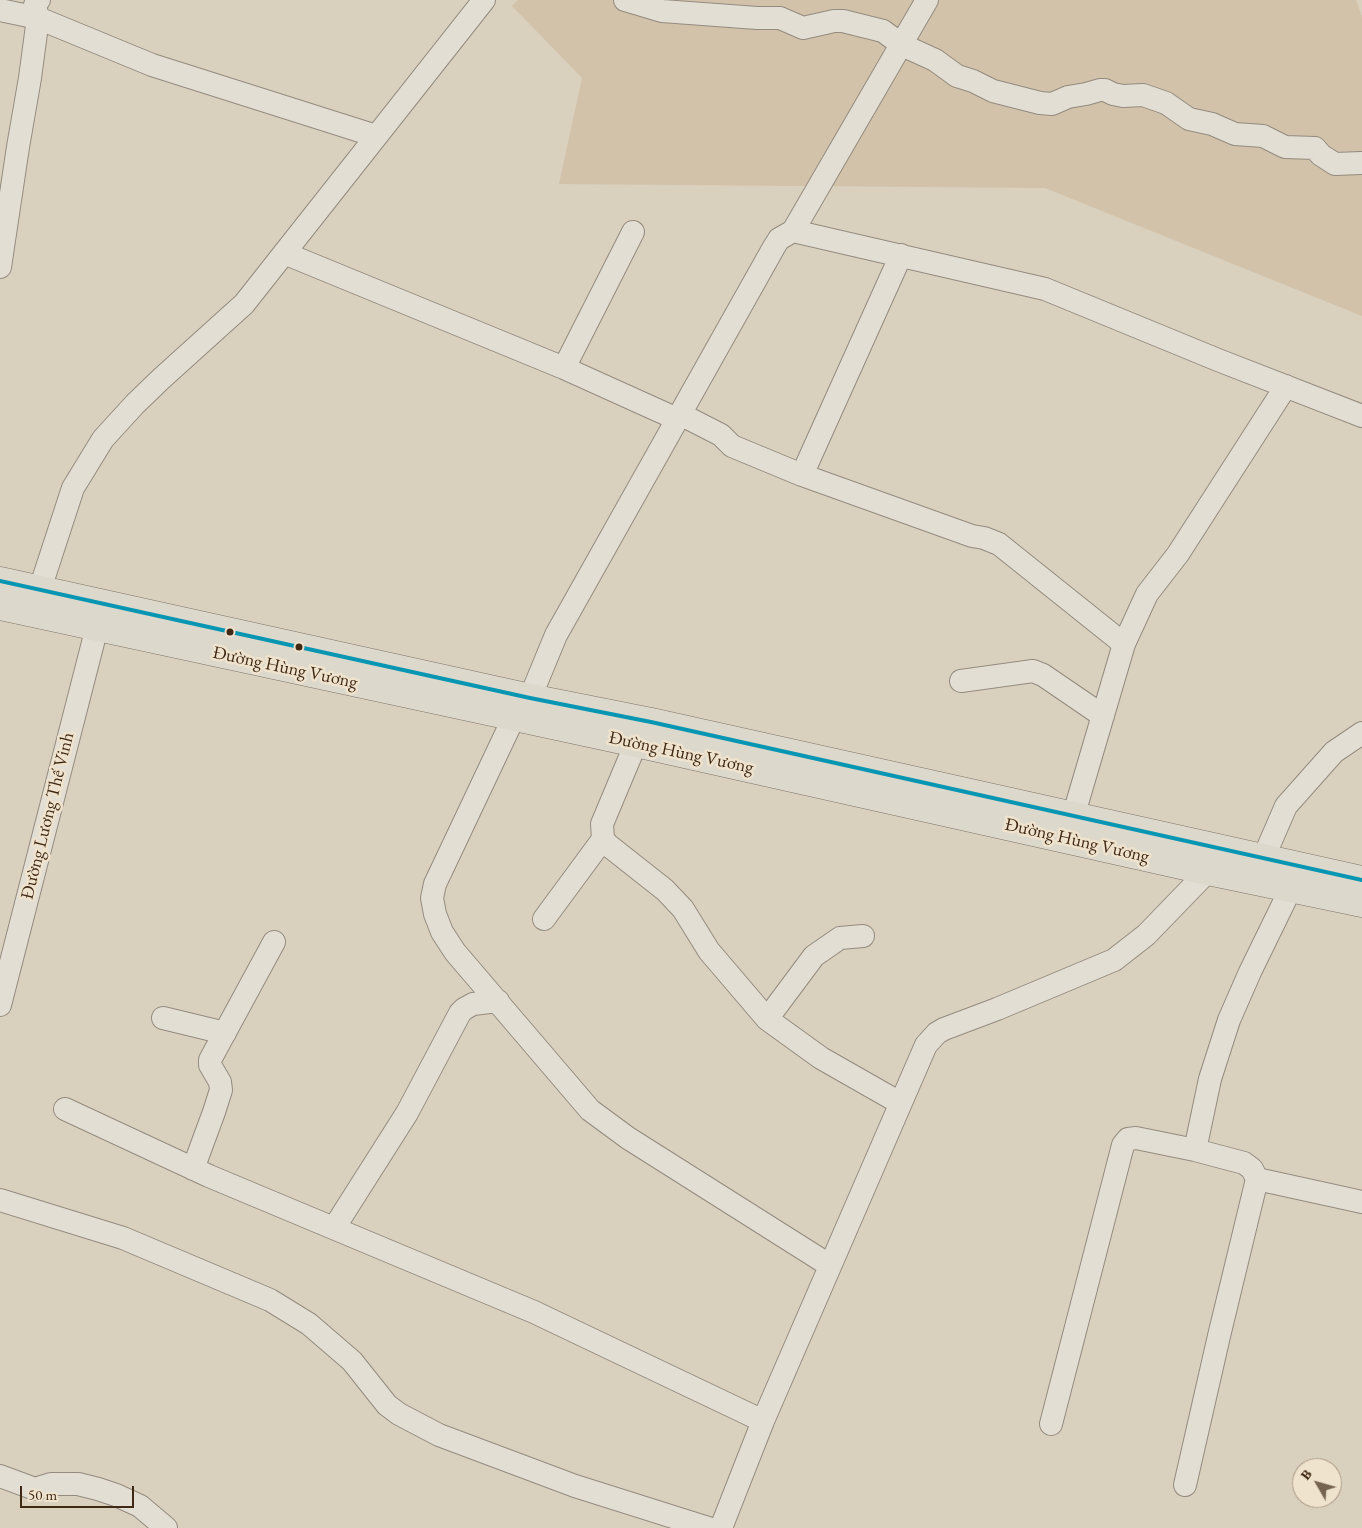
<!DOCTYPE html>
<meta charset="utf-8">
<style>
body{margin:0}
#map{position:relative;width:1362px;height:1528px;overflow:hidden;background:#dad0be;font-family:"EB Garamond",serif}
canvas{display:block}
.north{position:absolute;left:1292px;top:1458px;width:50px;height:50px;box-sizing:border-box;background:#efe3cd;border:1px solid #a99883;border-radius:50%;rotate:308deg;font-size:14px;font-weight:700;line-height:20px;text-align:center;color:#3f2814}
.north::after{content:'';display:block;margin:auto;width:18px;height:22px;background:#756350;clip-path:polygon(50% 0,100% 100%,50% 72%,0 100%)}
.scale{position:absolute;left:20px;top:1486px;width:114px;height:22px;box-sizing:border-box;border:2px solid #3f2814;border-top:0;padding-left:6px;font-size:15px;line-height:18px;white-space:nowrap;color:#3f2814;-webkit-text-stroke:4px #efe3cd;paint-order:stroke}
</style>
<div id="map">
<canvas width="1362" height="1528"></canvas>
<div class="north">B</div>
<div class="scale">50 m</div>
</div>
<script>
const ctx = document.querySelector('canvas').getContext('2d');
ctx.lineJoin = 'round';
function fillPath(path, color) {
  ctx.fillStyle = color;
  ctx.fill(path, 'evenodd');
}
function toPath(rows) {
  const path = new Path2D();
  for (const r of rows) {
    path.moveTo(r[0], r[1]);
    for (let i = 2; i < r.length; i += 2) path.lineTo(r[i], r[i + 1]);
  }
  return path;
}
function trace(path, color, width, dash) {
  ctx.strokeStyle = color;
  ctx.lineWidth = width;
  ctx.lineCap = dash ? 'butt' : 'round';
  ctx.setLineDash(dash || []);
  ctx.stroke(path);
}
function label(font, color, halo, rows, align = 'center') {
  ctx.font = font + ' "EB Garamond",serif';
  ctx.lineWidth = 5;
  ctx.setLineDash([]);
  ctx.textBaseline = 'middle';
  ctx.strokeStyle = halo;
  ctx.fillStyle = color;
  for (const [text, x, y, turn = 0] of rows) {
    ctx.save();
    ctx.translate(x, y);
    ctx.rotate((+turn || 0) * Math.PI / 180);
    ctx.textAlign = isNaN(turn) ? turn : align;
    if (halo) ctx.strokeText(text, 0, 0);
    ctx.fillText(text, 0, 0);
    ctx.restore();
  }
}
const green = toPath([
 [518,0,1356,0,1362,17,1362,316,1045,188,559,184,582,78,512,6]
]);
const minor = toPath([
 [625,0,662,11,757,18,780,18,803,28,834,21,843,21,883,31,902,45,935,60,957,76,973,81,993,91,1040,103,1052,104,1068,97,1086,94,1100,90,1105,90,1113,94,1123,96,1143,95,1166,103,1189,119,1212,124,1235,134,1263,136,1285,147,1315,148,1321,155,1335,164,1362,163],
 [0,10,38,18,152,65,376,136],
 [793,231,927,0],
 [284,253,564,368,677,419],
 [0,267,18,147,30,78,38,18,35,5,39,0],
 [564,368,633,232],
 [680,414,721,435,732,446,802,475,972,536,984,538,999,544,1124,644],
 [802,475,901,255],
 [40,589,73,488,103,439,135,404,162,378,244,304,484,0],
 [961,681,1033,671,1043,675,1103,716],
 [530,698,556,635,774,247,779,239,793,231,1045,289,1218,360,1362,416],
 [514,717,435,884,432,898,435,914,442,932,455,952,590,1110,628,1138,829,1265],
 [636,743,602,824,603,839,608,845,665,890,683,909,709,951,767,1019,821,1058,900,1103],
 [1073,817,1124,644,1147,594,1178,554,1286,386],
 [1263,859,1286,806,1334,752,1362,733],
 [544,919,603,839],
 [0,1005,97,627],
 [163,1018,225,1033],
 [767,1019,814,956,840,938,863,936],
 [65,1109,209,1176,534,1312,763,1421],
 [193,1169,214,1112,221,1090,220,1082,210,1065,210,1060,274,942],
 [1257,1179,1362,1202],
 [0,1200,123,1238,270,1300,309,1324,352,1361,387,1405,399,1414,439,1435,575,1486,708,1528],
 [334,1228,407,1113,460,1013,464,1009,473,1004,498,1001],
 [1051,1424,1123,1145,1128,1139,1136,1138,1195,1150],
 [0,1476,35,1489,51,1484,78,1484,98,1489,116,1495,140,1506,166,1528],
 [1185,1485,1219,1336,1257,1179,1252,1169,1244,1163,1195,1150,1210,1079,1229,1020,1250,972,1291,888],
 [721,1528,763,1421,926,1045,937,1033,944,1029,997,1009,1114,960,1146,935,1208,871]
]);
const highway = toPath([
 [0,581,530,698,651,722,1362,880],
 [0,606,636,743,1208,871,1362,903]
]);
const bus1 = toPath([
 [0,581,530,698,651,722,1362,880]
]);
const markers = [
 [230,632,4.5,"#3f2814"],
 [299,647,4.5,"#3f2814"]
];
const streetNames = [
 ["Đường Hùng Vương",285,668,12],
 ["Đường Hùng Vương",681,753,12],
 ["Đường Lương Thế Vinh",48,816,-76],
 ["Đường Hùng Vương",1077,841,13]
];
fillPath(green, '#d1c2a9');
trace(minor, '#948b7f', 24);
trace(highway, '#7d7468', 29);
trace(minor, '#e2ded4', 22);
trace(highway, '#ddd8cc', 28);
trace(bus1, '#0996b2', 4);
for (const [x, y, r, color] of markers) {
  const dot = new Path2D();
  dot.arc(x, y, r, 0, 2 * Math.PI);
  ctx.fillStyle = color;
  ctx.fill(dot);
  trace(dot, '#efe3cd', 2);
}
label('18px', '#3f2814', '#efe3cd', streetNames);
</script>
